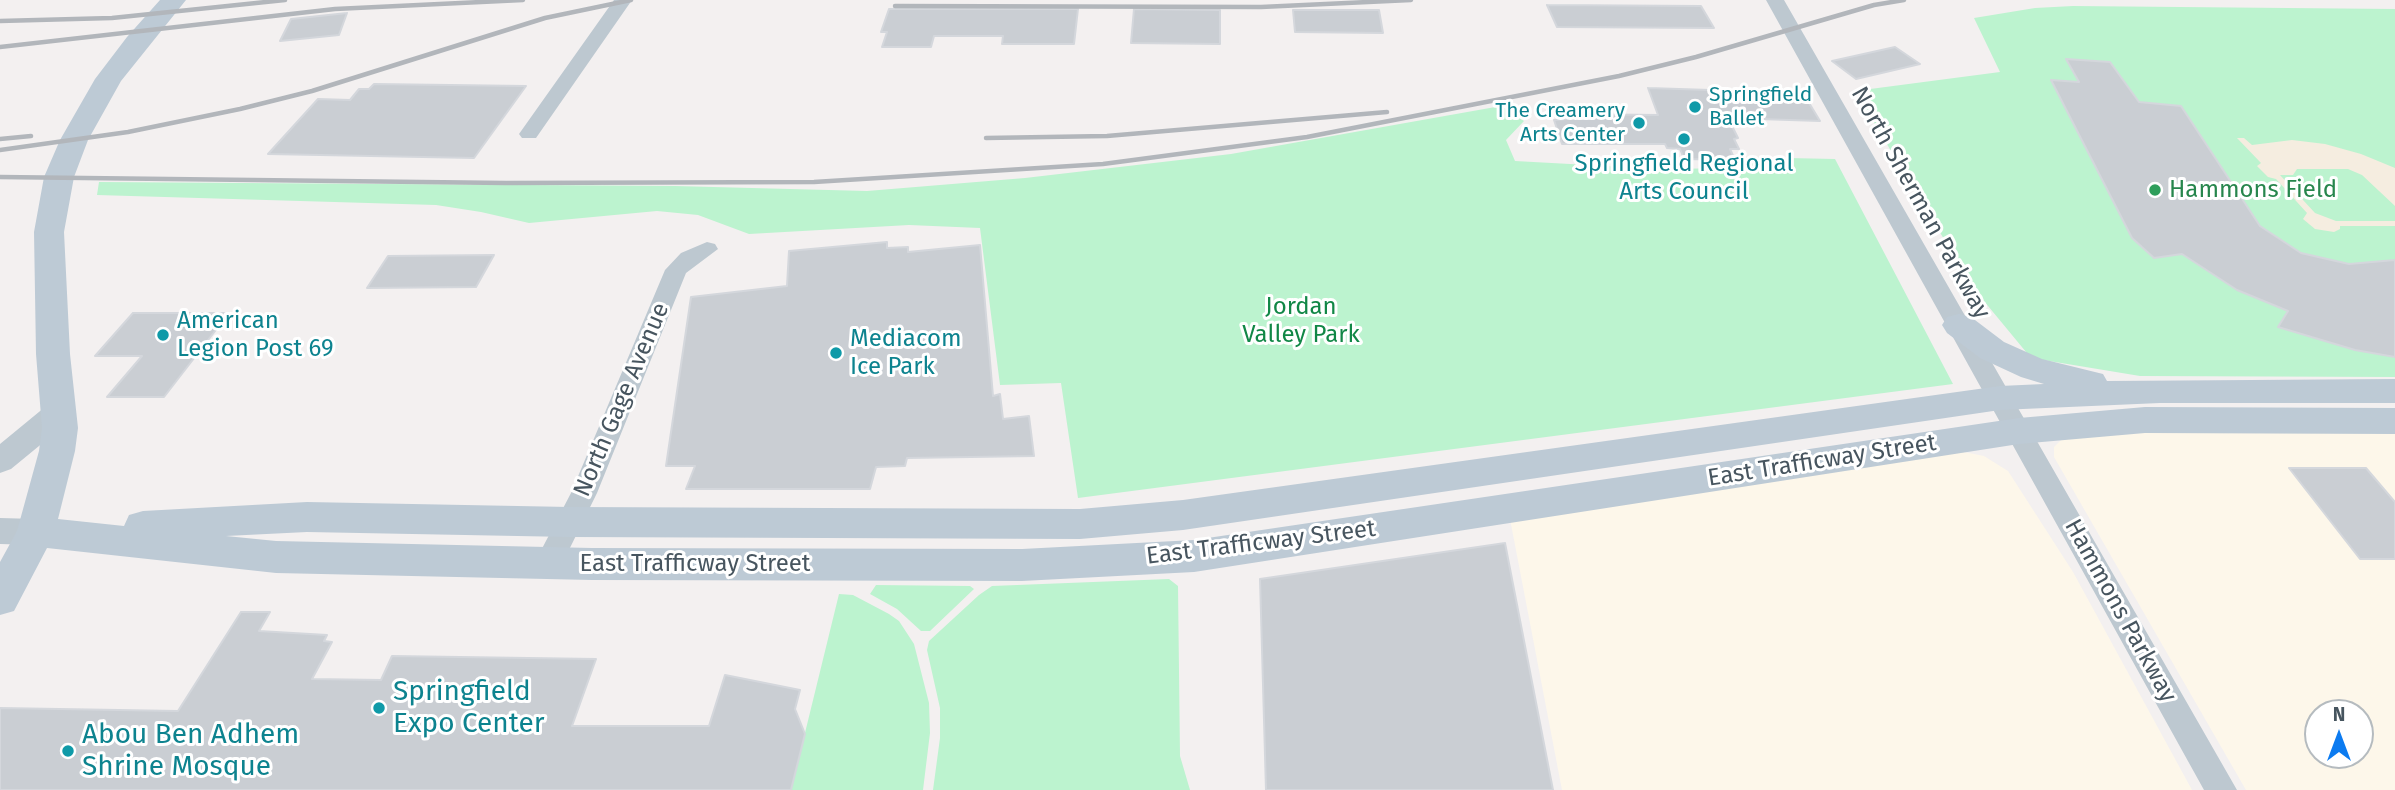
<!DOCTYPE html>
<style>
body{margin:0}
#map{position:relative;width:2395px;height:790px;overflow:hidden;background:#f3f0f0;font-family:"Fira Sans",sans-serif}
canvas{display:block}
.north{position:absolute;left:2304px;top:699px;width:70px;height:70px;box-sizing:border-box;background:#fff;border:2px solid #b5bbbf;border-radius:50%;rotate:0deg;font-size:19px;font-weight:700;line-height:28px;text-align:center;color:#47555f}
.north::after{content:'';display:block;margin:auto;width:24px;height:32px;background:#0c7bf0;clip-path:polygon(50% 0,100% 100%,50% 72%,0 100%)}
</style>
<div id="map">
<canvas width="2395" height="790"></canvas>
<div class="north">N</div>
</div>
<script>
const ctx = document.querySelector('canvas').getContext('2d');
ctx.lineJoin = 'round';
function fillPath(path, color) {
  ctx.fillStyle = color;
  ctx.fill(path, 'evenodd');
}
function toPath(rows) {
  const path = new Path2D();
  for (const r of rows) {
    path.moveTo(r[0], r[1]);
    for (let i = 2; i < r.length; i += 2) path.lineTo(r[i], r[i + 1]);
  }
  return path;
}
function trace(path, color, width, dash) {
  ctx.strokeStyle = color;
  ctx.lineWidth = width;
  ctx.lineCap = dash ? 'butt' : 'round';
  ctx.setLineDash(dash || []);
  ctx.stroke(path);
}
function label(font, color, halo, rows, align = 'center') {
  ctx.font = font + ' "Fira Sans",sans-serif';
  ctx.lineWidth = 6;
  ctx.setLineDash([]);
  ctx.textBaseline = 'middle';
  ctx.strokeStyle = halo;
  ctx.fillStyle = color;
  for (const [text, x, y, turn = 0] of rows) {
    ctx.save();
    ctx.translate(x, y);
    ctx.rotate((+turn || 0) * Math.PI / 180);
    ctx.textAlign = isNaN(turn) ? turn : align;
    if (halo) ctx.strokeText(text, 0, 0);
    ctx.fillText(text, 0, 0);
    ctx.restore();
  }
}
const commercial = toPath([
 [2395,430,2395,790,2246,790,2054,457,2054,447,2061,440,2106,431],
 [2318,713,2360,713,2360,755,2318,755],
 [1959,451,1984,456,2008,471,2073,572,2192,790,1562,790,1510,519]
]);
const green = toPath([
 [2073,6,2395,9,2395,377,2140,376,2031,358,1974,289,1855,91,2000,72,1974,18,2035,8],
 [1501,106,1524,121,1506,140,1515,161,1662,169,1739,168,1740,157,1835,159,1953,384,1078,498,1061,383,1000,385,980,228,909,225,749,234,698,215,657,211,529,223,481,212,436,205,97,195,99,182,675,186,867,191,1025,178,1231,154],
 [1169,579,1178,586,1180,756,1190,790,933,790,940,738,940,708,927,650,929,641,979,595,992,586],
 [876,585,970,586,974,589,930,631,921,631,897,609,870,594],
 [839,594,853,595,889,614,899,621,914,644,929,703,930,733,923,790,791,790]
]);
const sand = toPath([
 [2237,138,2244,138,2252,145,2292,140,2325,144,2361,154,2395,168,2395,206,2362,175,2348,169,2297,169,2293,175,2280,175,2315,213,2336,221,2395,221,2395,226,2340,226,2340,229,2334,232,2315,229,2303,219,2307,213,2276,179,2268,177,2257,166,2261,163]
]);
const building = toPath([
 [1547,5,1701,6,1714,28,1557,27,1547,5],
 [889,9,1078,9,1074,44,1002,44,1003,36,934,36,931,47,882,47,887,32,881,32,889,9],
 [1134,9,1220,10,1220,44,1131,43,1134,9],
 [1293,10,1379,10,1383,33,1295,32,1293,10],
 [347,13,339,35,280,41,291,19,347,13],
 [1895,47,1920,64,1856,79,1832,61,1895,47],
 [2066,59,2110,62,2139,102,2181,106,2260,226,2301,253,2349,264,2395,260,2395,357,2355,350,2278,327,2288,311,2237,290,2182,254,2154,258,2132,238,2051,80,2079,82,2066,59],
 [374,84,526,86,474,158,268,154,318,99,350,100,359,89,369,89,374,84],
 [1648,88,1803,93,1820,121,1728,118,1738,138,1734,139,1739,149,1730,149,1735,160,1684,159,1680,149,1667,148,1665,144,1562,144,1554,120,1567,119,1565,114,1658,115,1648,88],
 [887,242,887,248,908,247,908,252,980,245,993,396,1000,394,1003,419,1029,416,1034,456,907,458,905,466,876,467,870,489,686,489,695,466,666,466,691,297,787,286,789,251,887,242],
 [494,255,476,287,367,288,388,256,494,255],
 [133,313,229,313,164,397,107,397,142,356,95,356,133,313],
 [2289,468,2366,468,2395,502,2395,559,2360,559,2289,468],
 [1505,543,1553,790,1266,790,1260,579,1505,543],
 [241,612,270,612,259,631,327,635,324,641,332,642,312,679,381,680,392,656,596,659,572,726,709,726,725,675,800,690,795,709,805,734,791,790,0,790,0,708,178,711,241,612]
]);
const minor = toPath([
 [614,0,632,0,536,138,522,138,519,134,614,0],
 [1766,0,1784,0,2237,790,2204,790,1766,0],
 [707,242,715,244,718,249,686,273,597,493,563,562,559,570,549,573,539,570,535,562,571,493,665,270,681,253,707,242]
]);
const tertiary = toPath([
 [56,404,67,407,71,415,67,423,11,469,0,473,0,444,45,407,56,404],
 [0,518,36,519,48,523,52,532,48,541,36,545,0,544,0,518]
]);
const secondary = toPath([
 [160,0,186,0,121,81,88,140,74,177,64,232,70,354,78,428,75,451,58,519,124,526,129,515,143,511,307,502,570,507,1080,509,1183,500,2000,386,2044,384,2021,377,1980,358,1947,333,1942,325,1947,317,1959,314,1971,317,2004,342,2042,359,2103,374,2107,381,2395,379,2395,403,2160,403,2000,410,1183,530,1080,539,570,537,307,532,226,536,276,541,592,548,1022,549,1194,540,2019,418,2145,407,2395,408,2395,434,2145,433,2019,444,1194,572,1022,581,592,580,276,573,47,548,14,611,0,615,0,562,17,531,39,451,42,428,36,354,34,232,44,177,60,140,95,79,127,37,160,0]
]);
const rail = toPath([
 [895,6,1261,7,1411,0],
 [0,21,112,18,285,0],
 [0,47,335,9,523,0],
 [986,138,1107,136,1387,112],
 [0,139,31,136],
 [0,150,128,132,240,109,312,91,545,18,631,0],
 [0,177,506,183,814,182,1103,164,1307,137,1619,76,1696,57,1874,5,1904,0]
]);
const markers = [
 [1695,107,7,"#0f9aa8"],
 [1639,123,7,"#0f9aa8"],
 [1684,139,7,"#0f9aa8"],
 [2155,190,7,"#2e9e5b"],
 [163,335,7,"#0f9aa8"],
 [836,353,7,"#0f9aa8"],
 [379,708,7,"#0f9aa8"],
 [68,751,7,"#0f9aa8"]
];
const farCulturenames = [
 ["Springfield",1709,95],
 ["Ballet",1709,119],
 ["The Creamery",1625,111,"right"],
 ["Arts Center",1625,135,"right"]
];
const cultureNames = [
 ["Springfield Regional",1684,164,"center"],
 ["Arts Council",1684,192,"center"],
 ["American",177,321],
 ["Legion Post 69",177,349],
 ["Mediacom",850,339],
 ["Ice Park",850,367]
];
const leisureNames = [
 ["Hammons Field",2169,190]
];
const streetNames = [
 ["North Sherman Parkway",1920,203,61],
 ["North Gage Avenue",622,400,-67],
 ["East Trafficway Street",1822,461,-9],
 ["East Trafficway Street",1261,543,-7],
 ["East Trafficway Street",695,564],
 ["Hammons Parkway",2120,611,61]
];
const parkNames = [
 ["Jordan",1301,307],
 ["Valley Park",1301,335]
];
const nearCulturenames = [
 ["Springfield",393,692],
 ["Expo Center",393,724],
 ["Abou Ben Adhem",82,735],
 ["Shrine Mosque",82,767]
];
fillPath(commercial, '#fdf7ea');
fillPath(green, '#bcf3cf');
fillPath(sand, '#f5ede0');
fillPath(building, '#caced3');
trace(building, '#d4d7dc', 2);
fillPath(minor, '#bdc8d0');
fillPath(tertiary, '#bdc8d0');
fillPath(secondary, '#bdcad5');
trace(rail, '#b2b6bb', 4.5);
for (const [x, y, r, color] of markers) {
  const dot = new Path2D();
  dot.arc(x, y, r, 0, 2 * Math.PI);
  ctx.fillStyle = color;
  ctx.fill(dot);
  trace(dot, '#fff', 2.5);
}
label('21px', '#0d838f', '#fff', farCulturenames, 'left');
label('24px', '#0d838f', '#fff', cultureNames, 'left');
label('24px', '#27864d', '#fff', leisureNames, 'left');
label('24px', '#47555f', '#fff', streetNames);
label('24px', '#118746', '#fff', parkNames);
label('28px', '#0d838f', '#fff', nearCulturenames, 'left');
</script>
